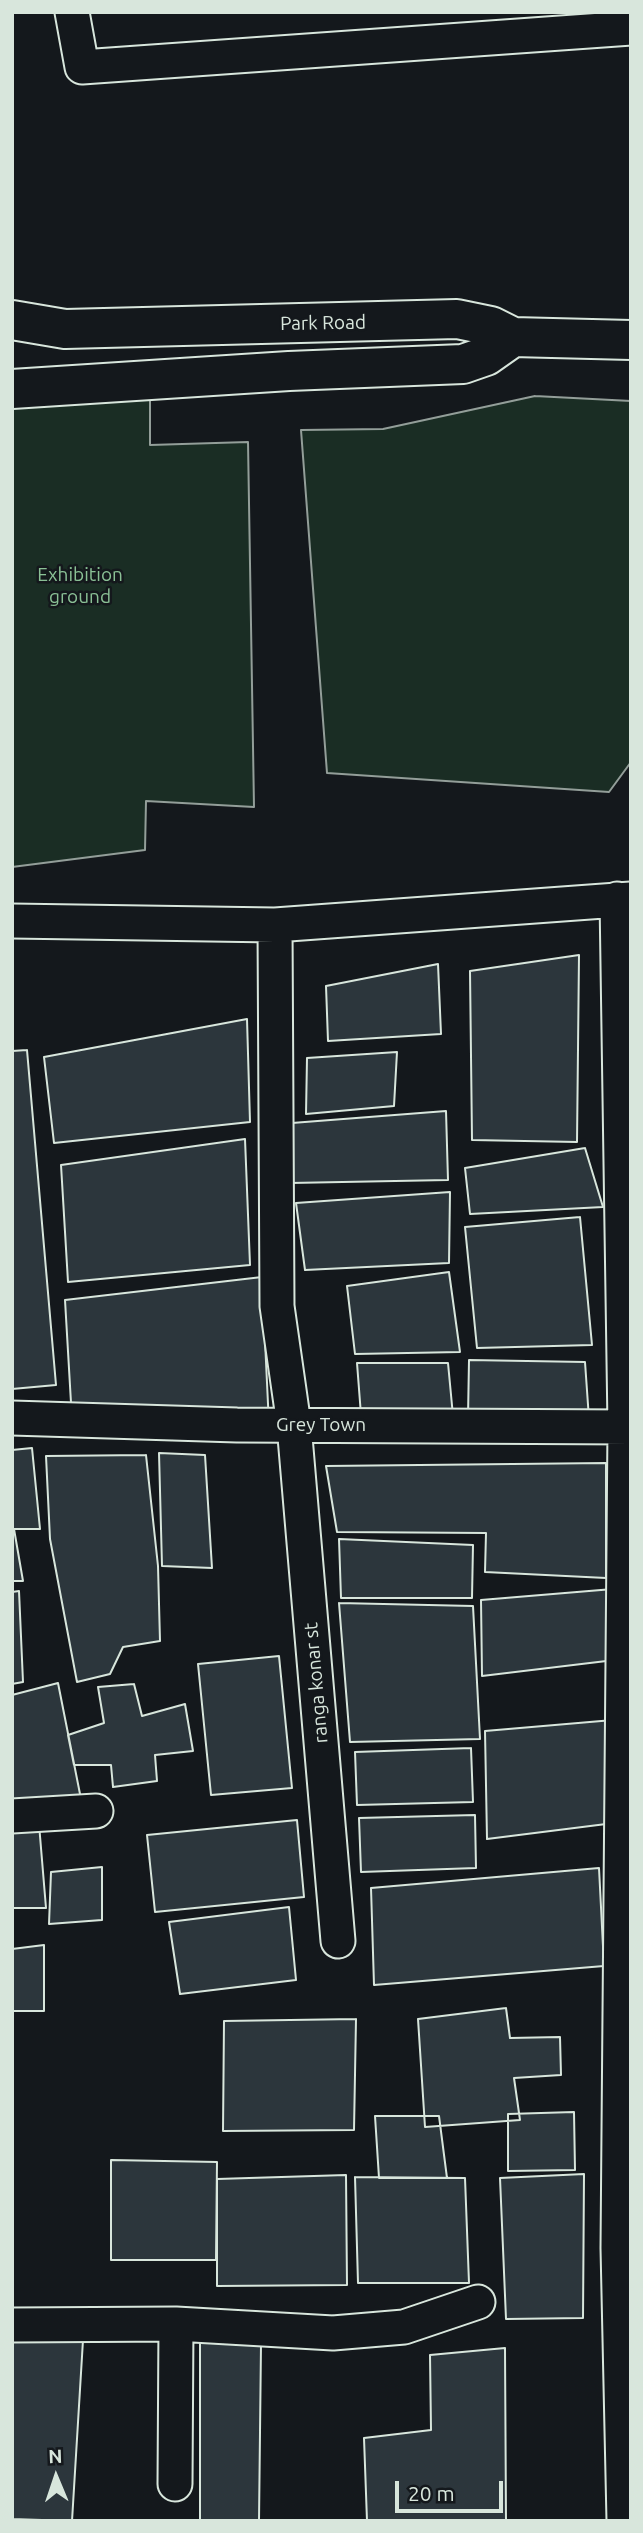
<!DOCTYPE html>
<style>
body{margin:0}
#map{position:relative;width:643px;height:2533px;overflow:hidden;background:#14181c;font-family:Ubuntu,sans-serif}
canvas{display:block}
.frame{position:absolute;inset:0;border:14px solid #d8e6dc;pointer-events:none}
.north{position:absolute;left:21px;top:2442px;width:70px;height:70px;-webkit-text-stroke:5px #14181c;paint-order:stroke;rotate:358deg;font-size:19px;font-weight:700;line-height:28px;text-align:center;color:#d8e6dc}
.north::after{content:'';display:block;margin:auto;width:24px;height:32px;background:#d8e6dc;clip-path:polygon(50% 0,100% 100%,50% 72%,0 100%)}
.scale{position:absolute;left:395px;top:2481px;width:108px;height:32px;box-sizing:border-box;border:4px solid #d8e6dc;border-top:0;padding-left:9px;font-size:21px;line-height:24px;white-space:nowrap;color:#d8e6dc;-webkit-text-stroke:5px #14181c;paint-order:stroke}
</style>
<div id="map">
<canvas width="643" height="2533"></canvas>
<div class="frame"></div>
<div class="north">N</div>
<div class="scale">20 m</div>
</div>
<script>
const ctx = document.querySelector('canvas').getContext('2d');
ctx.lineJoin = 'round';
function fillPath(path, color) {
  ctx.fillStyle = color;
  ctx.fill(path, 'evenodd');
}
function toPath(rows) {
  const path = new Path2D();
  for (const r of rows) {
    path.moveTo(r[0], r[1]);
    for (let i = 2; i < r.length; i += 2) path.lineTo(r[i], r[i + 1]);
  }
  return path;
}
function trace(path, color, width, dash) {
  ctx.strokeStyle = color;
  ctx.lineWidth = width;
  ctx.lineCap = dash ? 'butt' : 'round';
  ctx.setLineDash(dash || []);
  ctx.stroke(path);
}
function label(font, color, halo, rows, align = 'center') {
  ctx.font = font + ' Ubuntu,sans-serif';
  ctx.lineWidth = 5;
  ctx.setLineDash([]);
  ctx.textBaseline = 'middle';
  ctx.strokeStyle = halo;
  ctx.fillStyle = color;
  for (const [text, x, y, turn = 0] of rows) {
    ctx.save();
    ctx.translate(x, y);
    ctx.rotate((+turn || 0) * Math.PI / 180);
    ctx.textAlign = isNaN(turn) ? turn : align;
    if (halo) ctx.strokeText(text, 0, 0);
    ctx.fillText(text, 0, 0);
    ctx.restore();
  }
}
const green = toPath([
 [150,393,150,445,248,442,254,807,146,801,145,850,12,867,12,400,150,393],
 [535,396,631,401,631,762,609,792,327,773,301,430,383,429,535,396]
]);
const building = toPath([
 [579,955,577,1142,472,1140,470,971,579,955],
 [438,964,441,1034,328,1041,326,986,438,964],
 [247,1019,250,1122,54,1143,44,1057,247,1019],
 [27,1050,56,1385,12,1389,12,1051,27,1050],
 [397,1052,394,1106,306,1114,307,1058,397,1052],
 [446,1111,448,1180,290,1183,292,1123,446,1111],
 [245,1139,250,1265,68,1282,61,1165,245,1139],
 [585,1148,603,1207,470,1214,465,1168,585,1148],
 [450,1192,449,1263,305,1270,296,1203,450,1192],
 [580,1217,592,1345,477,1348,465,1227,580,1217],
 [449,1272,460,1352,355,1354,347,1286,449,1272],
 [262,1277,269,1425,72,1420,65,1300,262,1277],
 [469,1360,585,1362,589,1419,468,1417,469,1360],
 [357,1363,448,1363,453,1416,361,1415,357,1363],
 [32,1448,40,1529,14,1529,23,1581,12,1581,12,1450,32,1448],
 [159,1453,205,1455,212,1568,162,1566,159,1453],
 [146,1455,158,1566,160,1641,123,1647,110,1674,77,1682,50,1539,46,1456,146,1455],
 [606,1463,606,1578,485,1572,486,1533,337,1532,326,1466,606,1463],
 [339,1539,473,1545,472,1598,341,1598,339,1539],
 [613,1589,623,1659,482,1676,481,1600,613,1589],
 [19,1591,23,1682,12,1684,12,1592,19,1591],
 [339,1603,473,1606,480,1739,350,1742,339,1603],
 [279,1656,292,1788,211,1795,198,1664,279,1656],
 [58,1683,81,1799,12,1806,12,1695,58,1683],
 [134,1684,142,1716,185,1704,193,1751,155,1755,157,1781,113,1787,111,1765,74,1765,68,1735,104,1723,98,1687,134,1684],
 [613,1720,622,1822,487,1839,485,1731,613,1720],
 [471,1748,473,1802,357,1805,355,1752,471,1748],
 [475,1815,476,1868,361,1872,359,1818,475,1815],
 [297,1820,304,1897,155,1912,147,1835,297,1820],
 [39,1824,46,1908,12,1908,12,1828,39,1824],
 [102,1867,102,1920,49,1924,51,1872,102,1867],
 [599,1868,604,1966,374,1985,371,1888,599,1868],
 [289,1907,296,1980,180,1994,169,1922,289,1907],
 [44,1945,44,2011,12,2011,12,1949,44,1945],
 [506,2008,510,2038,560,2037,561,2075,514,2078,520,2120,425,2127,418,2019,506,2008],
 [356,2019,354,2130,223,2131,224,2021,356,2019],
 [574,2112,575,2170,508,2171,508,2114,574,2112],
 [375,2116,439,2116,447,2178,379,2178,375,2116],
 [111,2160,217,2162,216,2260,111,2260,111,2160],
 [584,2174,583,2318,506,2319,500,2178,584,2174],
 [346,2175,347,2285,217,2286,217,2179,346,2175],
 [355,2177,465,2178,469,2283,358,2283,355,2177],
 [200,2339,261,2344,259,2521,200,2521,200,2339],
 [12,2340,83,2340,72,2521,12,2519,12,2340],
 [505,2348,506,2521,367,2521,364,2438,431,2430,430,2355,505,2348]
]);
const street = toPath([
 [72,12,82,67,631,28],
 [617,899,625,1426,618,2248,624,2521],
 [12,921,275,925,631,899],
 [275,925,277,1306,294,1425,338,1941],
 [12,1418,237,1425,631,1427],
 [12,1816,96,1811],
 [12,2325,176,2324,333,2333,404,2327,478,2302],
 [175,2484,176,2324]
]);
const secondary = toPath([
 [12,320,65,329,457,319,491,326,513,337,631,340],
 [12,389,289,371,463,364,486,356,513,337]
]);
const streetNames = [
 ["Park Road",323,323,-1],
 ["Grey Town",321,1425],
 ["ranga konar st",316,1683,-95]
];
const parkNames = [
 ["Exhibition",80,575],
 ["ground",80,597]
];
fillPath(green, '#1a2d24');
trace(green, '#939e99', 2);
fillPath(building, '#2c363c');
trace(building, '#d8e6dc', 2);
trace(street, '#d8e6dc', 37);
trace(secondary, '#d8e6dc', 42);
trace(street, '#14181c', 33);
trace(secondary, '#14181c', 38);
label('19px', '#d8e6dc', '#14181c', streetNames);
label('19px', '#8ac095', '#14181c', parkNames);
</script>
